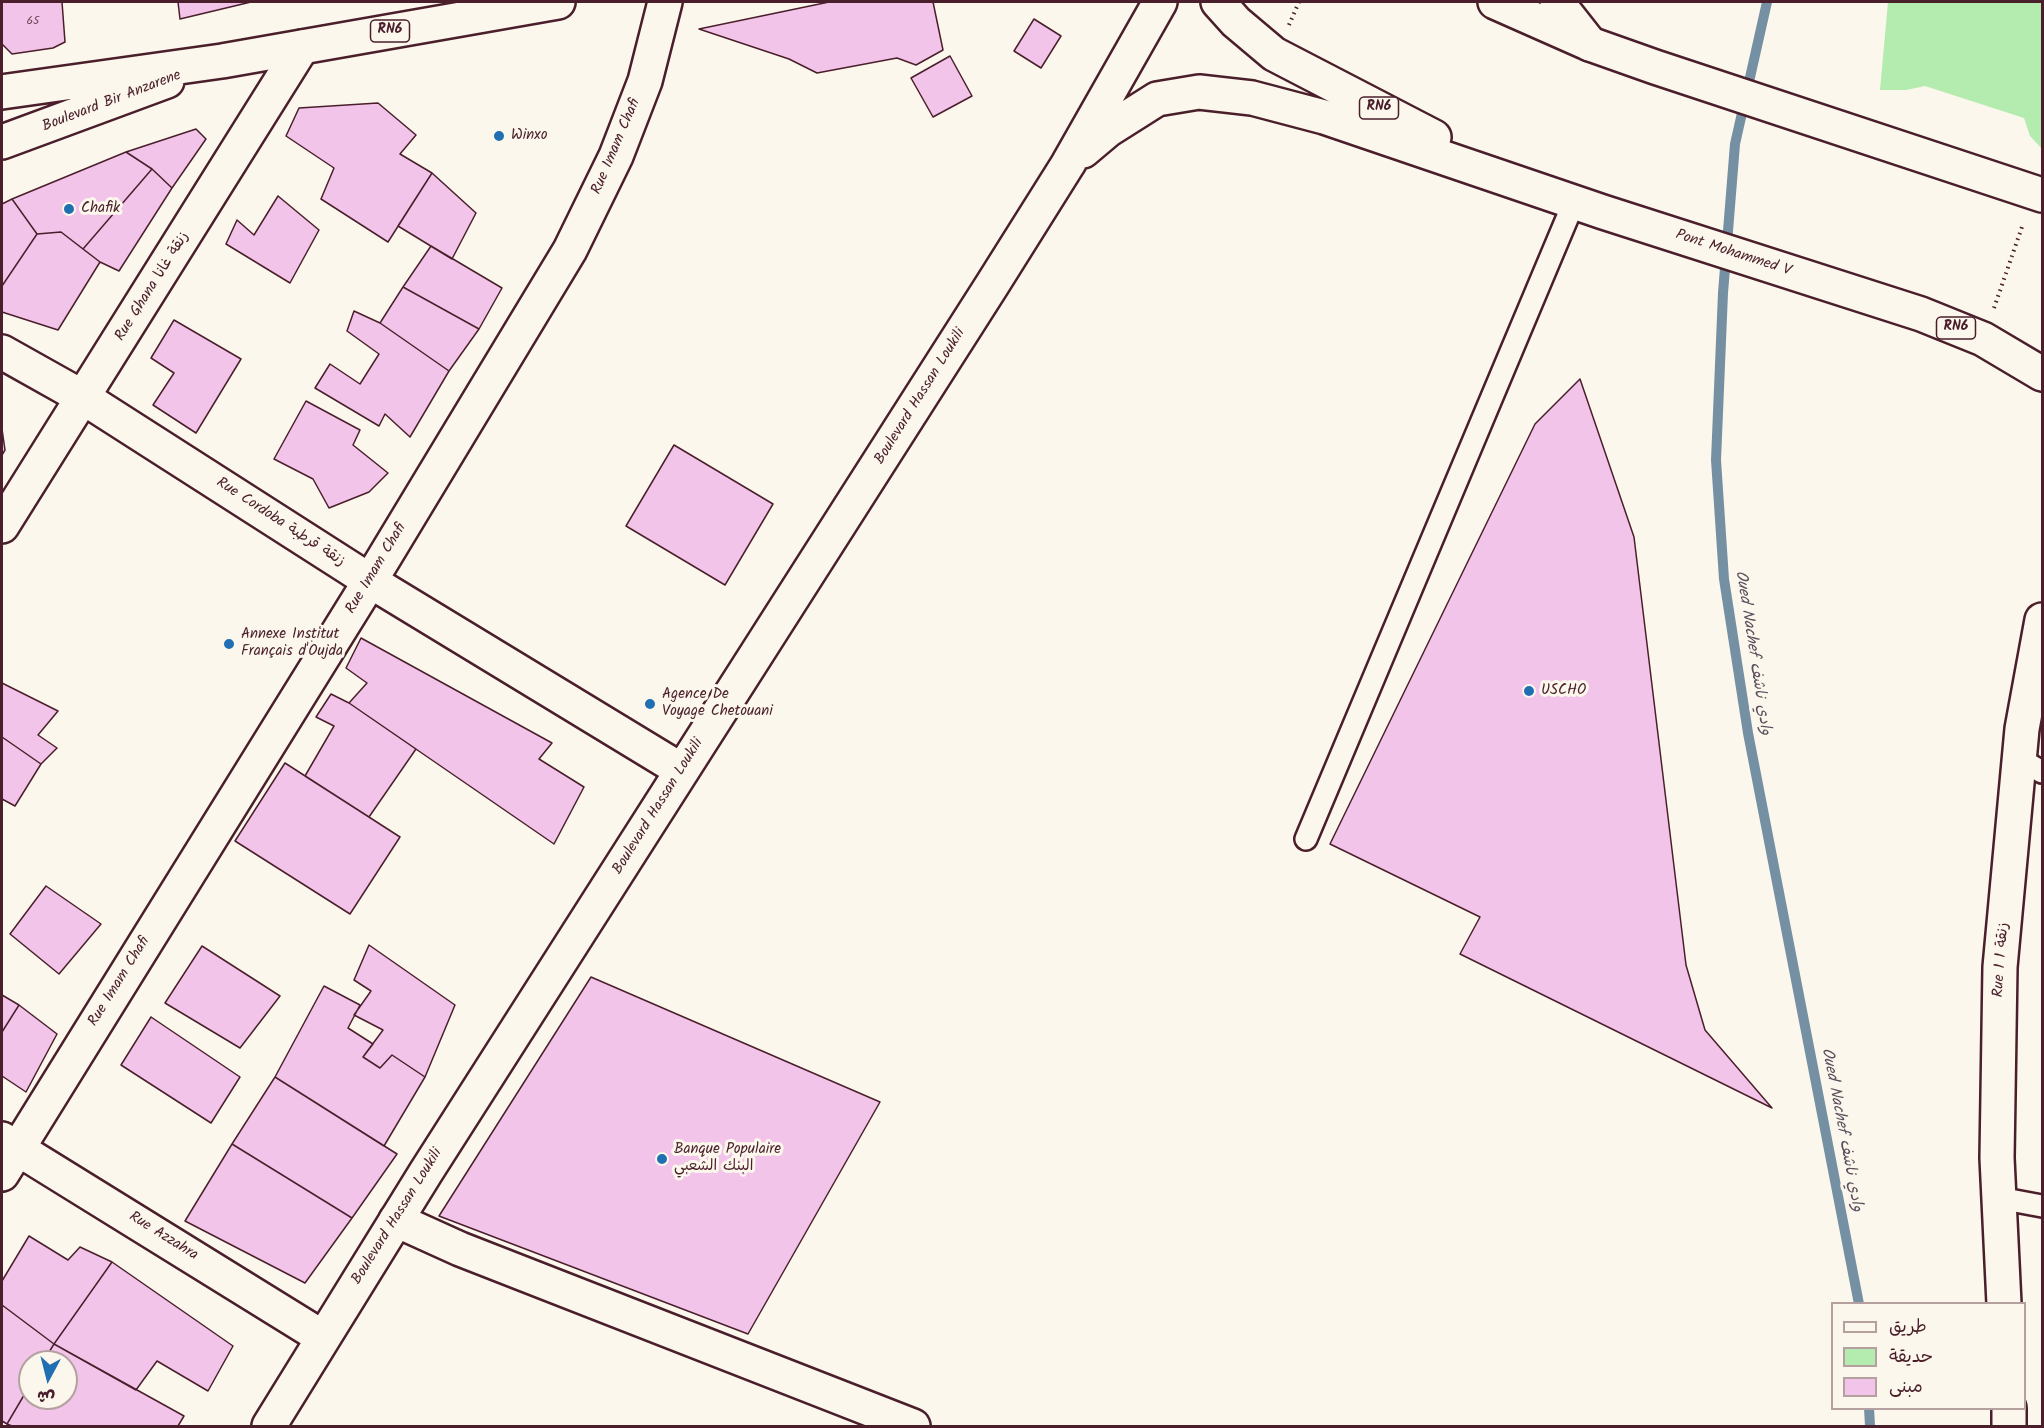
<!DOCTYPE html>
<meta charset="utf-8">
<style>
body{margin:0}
#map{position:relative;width:2044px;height:1428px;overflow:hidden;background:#fbf7ec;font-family:Kalam,"Playpen Sans Arabic",sans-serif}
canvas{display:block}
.frame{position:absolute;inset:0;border:3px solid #4a1f2b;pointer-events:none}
.legend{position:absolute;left:1831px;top:1302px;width:195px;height:108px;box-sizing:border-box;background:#fbf7ec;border:2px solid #b4a19f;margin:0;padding:8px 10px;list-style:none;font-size:18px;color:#4a1f2b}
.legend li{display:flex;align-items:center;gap:12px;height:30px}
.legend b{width:30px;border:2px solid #b4a19f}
.north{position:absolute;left:18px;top:1350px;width:60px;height:60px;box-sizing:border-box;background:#fbf7ec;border:2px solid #b4a19f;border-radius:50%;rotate:187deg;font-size:16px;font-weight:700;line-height:24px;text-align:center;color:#4a1f2b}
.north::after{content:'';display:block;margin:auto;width:21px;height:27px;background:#1f6fb2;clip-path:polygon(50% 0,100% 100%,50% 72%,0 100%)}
</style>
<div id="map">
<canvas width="2044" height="1428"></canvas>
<div class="frame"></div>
<ul class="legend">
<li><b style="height:8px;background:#fbf7ec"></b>طريق</li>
<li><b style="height:16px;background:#b4ebae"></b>حديقة</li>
<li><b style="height:16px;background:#f2c4e9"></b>مبنى</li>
</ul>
<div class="north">ش</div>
</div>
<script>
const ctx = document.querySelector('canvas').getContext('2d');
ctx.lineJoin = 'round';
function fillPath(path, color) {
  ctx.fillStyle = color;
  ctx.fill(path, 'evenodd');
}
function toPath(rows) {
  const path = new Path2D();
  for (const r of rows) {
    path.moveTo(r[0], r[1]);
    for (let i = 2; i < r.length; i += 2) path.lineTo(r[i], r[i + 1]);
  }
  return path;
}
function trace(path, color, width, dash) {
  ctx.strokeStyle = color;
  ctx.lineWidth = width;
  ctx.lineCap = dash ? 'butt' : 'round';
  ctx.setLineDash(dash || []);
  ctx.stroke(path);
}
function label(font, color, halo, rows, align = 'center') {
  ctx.font = font + ' Kalam,"Playpen Sans Arabic",sans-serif';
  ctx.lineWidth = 6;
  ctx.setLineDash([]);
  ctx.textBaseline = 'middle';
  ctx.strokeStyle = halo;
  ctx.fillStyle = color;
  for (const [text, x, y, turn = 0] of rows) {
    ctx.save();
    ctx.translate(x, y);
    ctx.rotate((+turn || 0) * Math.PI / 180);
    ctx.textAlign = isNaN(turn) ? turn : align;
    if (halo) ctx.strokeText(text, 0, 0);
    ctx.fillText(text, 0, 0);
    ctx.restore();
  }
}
const green = toPath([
 [1888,2,2042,2,2042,149,2030,136,2024,118,1925,86,1906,90,1880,90]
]);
const stream = toPath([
 [1767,2,1735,144,1723,293,1716,460,1724,579,1748,733,1859,1304],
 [1869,1408,1870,1426]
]);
const building = toPath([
 [2,2,62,2,65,42,53,48,12,54,2,44,2,2],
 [178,2,251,2,180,19,178,2],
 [829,2,933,2,943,50,916,65,897,58,817,73,789,59,699,29,829,2],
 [1034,19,1061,36,1041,68,1014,51,1034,19],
 [950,56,972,96,933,117,911,78,950,56],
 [378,103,416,135,400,154,432,173,388,242,321,199,334,168,286,136,299,108,378,103],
 [196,129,206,139,172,188,152,169,126,152,196,129],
 [126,152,152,169,83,249,61,232,37,234,12,199,126,152],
 [152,169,172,188,119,271,100,262,83,249,152,169],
 [432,173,476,213,452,259,398,226,432,173],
 [278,196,319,230,290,283,226,244,237,220,254,235,278,196],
 [12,199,37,234,2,286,2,204,12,199],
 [61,232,100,262,58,330,2,312,2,286,37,234,61,232],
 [431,246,502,288,479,329,403,287,431,246],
 [403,287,479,329,449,371,380,323,403,287],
 [354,311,380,323,449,371,410,437,385,414,379,426,315,388,330,364,360,384,379,354,347,331,354,311],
 [174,320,241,359,196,433,153,405,174,373,151,358,174,320],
 [1580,379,1634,537,1686,965,1705,1030,1772,1108,1460,954,1480,917,1330,844,1535,424,1580,379],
 [306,401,360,430,353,445,388,473,369,492,329,508,313,479,274,459,306,401],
 [2,429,5,450,2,455,2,429],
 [674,445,773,504,725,585,626,526,674,445],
 [361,638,552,743,539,759,584,787,554,844,349,703,367,683,346,668,361,638],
 [2,683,58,711,38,735,57,748,41,764,2,737,2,683],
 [331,694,349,703,416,749,369,817,305,776,334,726,316,717,331,694],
 [2,737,41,764,15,806,2,799,2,737],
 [285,763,400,837,350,914,235,841,285,763],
 [46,886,101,924,59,974,10,934,46,886],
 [369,945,455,1005,425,1077,392,1055,380,1068,363,1057,383,1030,354,1015,371,991,354,980,369,945],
 [202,946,280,996,240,1048,165,1003,202,946],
 [591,977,880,1102,748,1334,439,1216,591,977],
 [324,986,360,1005,348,1028,373,1044,363,1057,380,1068,392,1055,425,1077,384,1146,275,1077,324,986],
 [2,995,19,1005,2,1032,2,995],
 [19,1005,57,1034,26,1092,2,1076,2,1032,19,1005],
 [151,1017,240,1077,211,1123,121,1065,151,1017],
 [275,1077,397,1154,352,1218,232,1144,275,1077],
 [232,1144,352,1218,305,1283,185,1221,232,1144],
 [29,1236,68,1260,80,1247,112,1262,54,1344,2,1305,2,1281,29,1236],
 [112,1262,233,1346,208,1391,157,1361,136,1390,54,1344,112,1262],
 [2,1305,54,1344,43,1362,30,1362,30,1385,7,1424,2,1421,2,1305],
 [54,1344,184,1416,178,1426,12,1426,7,1424,30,1385,30,1398,66,1398,66,1362,43,1362,54,1344]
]);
const path = toPath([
 [1289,25,1299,2],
 [1994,308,2023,224]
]);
const lane = toPath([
 [2020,759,2042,772],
 [1306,839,1574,202],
 [1999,1198,2042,1206]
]);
const street = toPath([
 [1557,2,1590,44],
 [2,352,84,398,370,581,681,770],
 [2,526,302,47],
 [2,1139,322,1337],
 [2,1174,370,581,570,250,616,156,645,81,665,2],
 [396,1220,460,1249,913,1426],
 [2004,1304,1997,1158,2000,967,2022,729,2042,620],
 [2009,1408,2009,1426]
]);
const primary = toPath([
 [1218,2,1236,22,1274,54,1434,137],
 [1495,2,1590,44,1655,67,2042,195],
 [2,92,222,61,558,2],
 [2,142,167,81],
 [1083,151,1108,130,1157,99,1199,92,1252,98,1324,117,1603,212,1921,314,1983,339,2042,374],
 [269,1426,426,1172,992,285,1068,164,1160,2]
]);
const markers = [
 [499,136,6,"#1f6fb2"],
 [69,209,6,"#1f6fb2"],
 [229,644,6,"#1f6fb2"],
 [1529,691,6,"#1f6fb2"],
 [650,704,6,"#1f6fb2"],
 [662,1159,6,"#1f6fb2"]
];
const numberNames = [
 ["65",33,22]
];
const shields = [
 [390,31,39],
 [1379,108,39],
 [1956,328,39]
];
const shieldNames = [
 ["RN6",390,31],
 ["RN6",1379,108],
 ["RN6",1956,328]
];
const streetNames = [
 ["Boulevard Bir Anzarene",112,102,-21],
 ["Rue Imam Chafi",617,147,-67],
 ["Pont Mohammed V",1733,254,18],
 ["Rue Ghana زنقة غانا",153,287,-58],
 ["Boulevard Hassan Loukili",921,397,-58],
 ["Rue Cordoba زنقة قرطبة",280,523,33],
 ["Rue Imam Chafi",377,569,-59],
 ["Boulevard Hassan Loukili",659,807,-58],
 ["Rue 1 زنقة 1",2002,960,-86],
 ["Rue Imam Chafi",120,982,-58],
 ["Boulevard Hassan Loukili",398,1217,-58],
 ["Rue Azzahra",163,1237,32]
];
const poiNames = [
 ["Winxo",511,136],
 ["Chafik",81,209],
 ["Annexe Institut",241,635],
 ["Français d'Oujda",241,652],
 ["USCHO",1541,691],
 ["Agence De",662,695],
 ["Voyage Chetouani",662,712],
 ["Banque Populaire",674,1150],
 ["البنك الشعبي",674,1167]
];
const waterNames = [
 ["Oued Nachef وادي ناشف",1752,653,81],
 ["Oued Nachef وادي ناشف",1841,1130,79]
];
fillPath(green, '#b4ebae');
trace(stream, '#7590a2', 10);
fillPath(building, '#f2c4e9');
trace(building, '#4a1f2b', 1.5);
trace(lane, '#4a1f2b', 26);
trace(street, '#4a1f2b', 38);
trace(primary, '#4a1f2b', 38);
trace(path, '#4a1f2b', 4, [1.5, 4.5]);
trace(lane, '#fbf7ec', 21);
trace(street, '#fbf7ec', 33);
trace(primary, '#fbf7ec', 33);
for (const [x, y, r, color] of markers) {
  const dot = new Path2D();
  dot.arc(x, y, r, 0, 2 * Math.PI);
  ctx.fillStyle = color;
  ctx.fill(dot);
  trace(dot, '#fbf7ec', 2);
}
label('12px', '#74485a', null, numberNames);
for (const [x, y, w] of shields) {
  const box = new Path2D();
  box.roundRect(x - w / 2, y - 11, w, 22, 4.5);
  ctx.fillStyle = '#fbf7ec';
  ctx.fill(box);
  trace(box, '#4a1f2b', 1.5);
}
label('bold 14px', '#4a1f2b', null, shieldNames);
label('15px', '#4a1f2b', '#fbf7ec', streetNames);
label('15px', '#4a1f2b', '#fbf7ec', poiNames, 'left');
label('italic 16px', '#5c4e5c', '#fbf7ec', waterNames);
</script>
